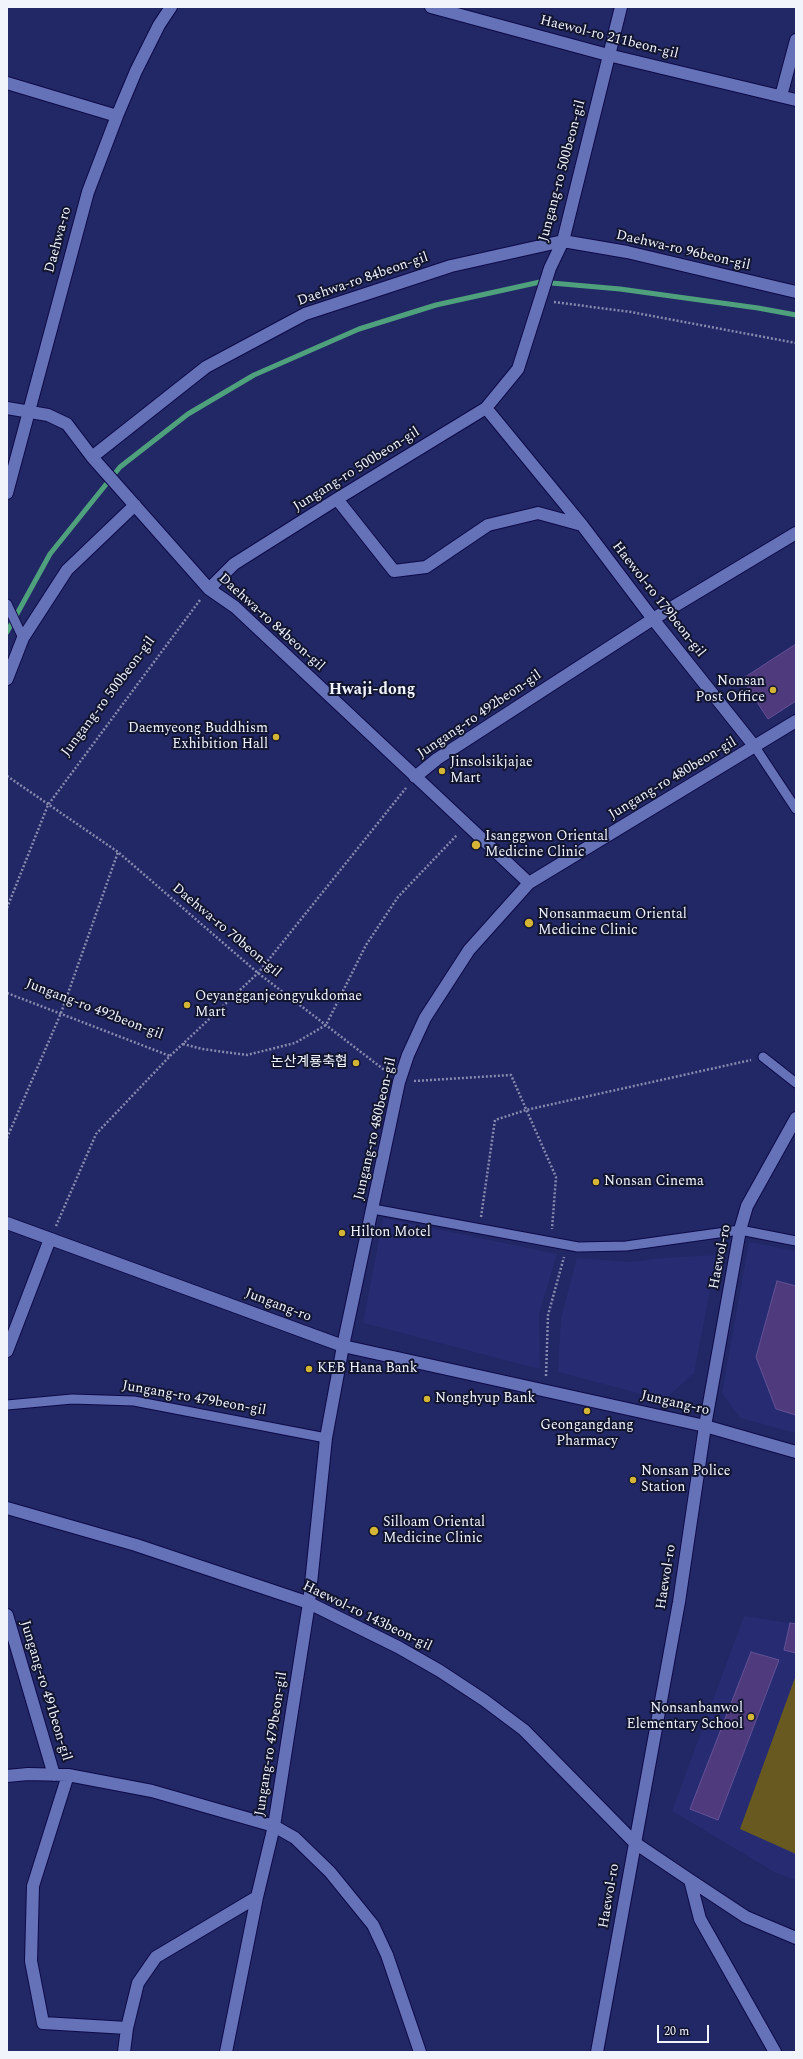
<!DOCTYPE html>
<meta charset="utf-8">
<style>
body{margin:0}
#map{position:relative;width:803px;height:2059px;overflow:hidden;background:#222765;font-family:Spectral,serif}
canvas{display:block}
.frame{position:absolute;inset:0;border:8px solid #f2f4fc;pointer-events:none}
.scale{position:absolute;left:657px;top:2025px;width:52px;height:18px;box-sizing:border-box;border:2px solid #f2f4fc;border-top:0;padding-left:5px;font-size:12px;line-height:14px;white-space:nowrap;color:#f2f4fc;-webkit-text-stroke:3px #111530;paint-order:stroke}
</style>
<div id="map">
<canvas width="803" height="2059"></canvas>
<div class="frame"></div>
<div class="scale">20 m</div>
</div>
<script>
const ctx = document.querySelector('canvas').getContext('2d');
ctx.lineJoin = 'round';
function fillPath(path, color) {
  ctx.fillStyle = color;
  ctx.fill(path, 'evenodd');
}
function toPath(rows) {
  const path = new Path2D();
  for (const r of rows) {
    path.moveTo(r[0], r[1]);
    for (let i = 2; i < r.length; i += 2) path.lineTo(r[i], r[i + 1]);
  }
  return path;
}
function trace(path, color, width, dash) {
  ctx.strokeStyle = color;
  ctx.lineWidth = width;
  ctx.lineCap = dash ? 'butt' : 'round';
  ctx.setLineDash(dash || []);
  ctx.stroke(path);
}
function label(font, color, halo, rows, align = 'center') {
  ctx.font = font + ' Spectral,"Noto Sans KR",serif';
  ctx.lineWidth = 4;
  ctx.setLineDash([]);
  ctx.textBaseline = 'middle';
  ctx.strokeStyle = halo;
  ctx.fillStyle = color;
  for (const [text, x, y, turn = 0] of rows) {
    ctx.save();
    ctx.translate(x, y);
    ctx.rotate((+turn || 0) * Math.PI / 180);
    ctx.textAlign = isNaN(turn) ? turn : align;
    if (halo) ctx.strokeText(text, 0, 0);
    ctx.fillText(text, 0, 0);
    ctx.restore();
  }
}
const built = toPath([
 [383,1218,557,1254,539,1314,540,1369,363,1323],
 [749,1242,796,1251,796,1433,740,1418,722,1393],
 [717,1255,694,1373,664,1400,558,1372,561,1318,577,1258,629,1262,664,1258],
 [744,1616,796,1624,796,1880,776,1873,672,1811]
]);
const green = toPath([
 [796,1675,796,1854,740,1829]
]);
const stream = toPath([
 [7,632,50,554,120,467,188,414,254,375,359,329,436,305,540,282,620,289,758,308,796,315]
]);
const building = toPath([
 [796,644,796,701,768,719,742,679,796,644],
 [777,1281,796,1286,796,1415,776,1409,756,1357,777,1281],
 [790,1623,796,1624,796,1653,784,1650,790,1623],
 [751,1652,779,1660,718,1820,690,1809,751,1652]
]);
const path = toPath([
 [554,302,631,312,796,343],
 [7,776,118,852,258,973,387,1072],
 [7,908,48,805,200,600],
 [7,993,170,1056],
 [183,1044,202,1049,247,1055,295,1043,326,1025,366,945,398,897,457,835],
 [414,1081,511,1075,556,1177,552,1229],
 [7,1138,61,1013,118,852],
 [481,1217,495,1120,526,1110,751,1060],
 [56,1226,96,1134,170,1056,258,973,406,788],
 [546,1376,548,1315,564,1257]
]);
const lane = toPath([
 [7,604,23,638],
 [755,747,796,809],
 [763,1057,796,1083],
 [373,1209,578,1247,626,1246,740,1230,796,1241],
 [7,1405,72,1399,134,1401,326,1438]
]);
const street = toPath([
 [431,7,608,55,796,100],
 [7,83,117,116],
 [781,96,796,40],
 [7,408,48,415,67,424,92,457,209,589,235,607,529,883],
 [486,408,582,525,653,619,755,747],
 [92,457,206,367,305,314,451,266,563,241,627,252,796,292],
 [7,493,88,192,117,116,136,71,159,25,171,7],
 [337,499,394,571,426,567,488,525,538,513,582,525],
 [209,589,234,564,337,499,486,408,518,369,550,268,563,241,621,7],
 [7,679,23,638,67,570,135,505],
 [415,777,437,759,653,619,796,533],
 [7,1351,50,1239],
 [7,1508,136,1545,309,1603,398,1647,440,1671,484,1700,524,1730,635,1843,690,1880,700,1919,775,2052],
 [7,1615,54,1775],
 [68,1775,33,1886,31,1961,43,2023,127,2028],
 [7,1776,28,1774,68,1775,152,1791,274,1826,295,1838,330,1872,373,1925,387,1955,420,2052],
 [690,1880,746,1917,796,1938],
 [124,2052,127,2028,138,1983,156,1957,257,1897],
 [226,2052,257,1897,274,1826,309,1603,326,1438,343,1346,399,1082,408,1055,425,1018,469,950,529,883,796,721],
 [597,2052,679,1602,705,1426,740,1230,747,1206,796,1118]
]);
const secondary = toPath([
 [7,1223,343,1346,705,1426,796,1452]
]);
const markers = [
 [773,690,4,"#d5b535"],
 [276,737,4,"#d5b535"],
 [442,771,4,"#d5b535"],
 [476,845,5,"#d5b535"],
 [529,923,5,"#d5b535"],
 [187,1005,4,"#d5b535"],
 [356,1063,4,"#d5b535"],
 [596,1182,4,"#d5b535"],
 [342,1233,4,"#d5b535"],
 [309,1369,4,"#d5b535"],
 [427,1399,4,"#d5b535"],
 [587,1411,4,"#d5b535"],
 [633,1480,4,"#d5b535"],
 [374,1531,5,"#d5b535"],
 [751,1717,4,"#d5b535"]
];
const streetNames = [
 ["Haewol-ro 211beon-gil",609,38,14],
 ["Jungang-ro 500beon-gil",563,171,-75],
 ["Daehwa-ro",59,240,-75],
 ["Daehwa-ro 96beon-gil",683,251,13],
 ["Daehwa-ro 84beon-gil",363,280,-19],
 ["Jungang-ro 500beon-gil",357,470,-32],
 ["Haewol-ro 179beon-gil",658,600,52],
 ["Daehwa-ro 84beon-gil",271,623,42],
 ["Jungang-ro 500beon-gil",109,697,-53],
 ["Jungang-ro 492beon-gil",480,715,-34],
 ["Jungang-ro 480beon-gil",673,779,-31],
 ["Daehwa-ro 70beon-gil",226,931,40],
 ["Jungang-ro 492beon-gil",94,1010,21],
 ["Jungang-ro 480beon-gil",376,1129,-77],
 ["Haewol-ro",721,1257,-79],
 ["Jungang-ro",278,1306,21],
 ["Jungang-ro 479beon-gil",194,1399,10],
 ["Jungang-ro",675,1404,13],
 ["Haewol-ro",667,1577,-81],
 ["Haewol-ro 143beon-gil",367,1617,26],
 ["Jungang-ro 491beon-gil",45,1691,73],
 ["Jungang-ro 479beon-gil",272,1744,-81],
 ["Haewol-ro",610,1896,-80]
];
const poiNames = [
 ["Nonsan",765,682,"right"],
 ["Post Office",765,698,"right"],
 ["Daemyeong Buddhism",268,729,"right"],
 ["Exhibition Hall",268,745,"right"],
 ["Jinsolsikjajae",450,763],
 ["Mart",450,779],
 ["Isanggwon Oriental",485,837],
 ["Medicine Clinic",485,853],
 ["Nonsanmaeum Oriental",538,915],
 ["Medicine Clinic",538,931],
 ["Oeyangganjeongyukdomae",195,997],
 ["Mart",195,1013],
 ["논산계룡축협",348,1063,"right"],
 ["Nonsan Cinema",604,1182],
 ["Hilton Motel",350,1233],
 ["KEB Hana Bank",317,1369],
 ["Nonghyup Bank",435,1399],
 ["Geongangdang",587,1426,"center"],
 ["Pharmacy",587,1442,"center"],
 ["Nonsan Police",641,1472],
 ["Station",641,1488],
 ["Silloam Oriental",383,1523],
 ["Medicine Clinic",383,1539],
 ["Nonsanbanwol",743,1709,"right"],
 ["Elementary School",743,1725,"right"]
];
const quarterNames = [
 ["Hwaji-dong",372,691]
];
fillPath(built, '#272c72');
fillPath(green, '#675920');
trace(stream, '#4fa17d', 5);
fillPath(building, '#4e3a7d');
trace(building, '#645196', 1);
trace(lane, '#0e0a48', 11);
trace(street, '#0e0a48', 14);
trace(secondary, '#0e0a48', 14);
trace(path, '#868aae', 2.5, [2, 2]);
trace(lane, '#6572b8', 9);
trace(street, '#6572b8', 12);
trace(secondary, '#6572b8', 12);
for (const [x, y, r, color] of markers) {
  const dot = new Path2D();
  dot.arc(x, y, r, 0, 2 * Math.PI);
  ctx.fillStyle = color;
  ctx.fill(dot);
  trace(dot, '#111530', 1.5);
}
label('14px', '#f2f4fc', '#111530', streetNames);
label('14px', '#f2f4fc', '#111530', poiNames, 'left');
label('bold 16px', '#f2f4fc', '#111530', quarterNames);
</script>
